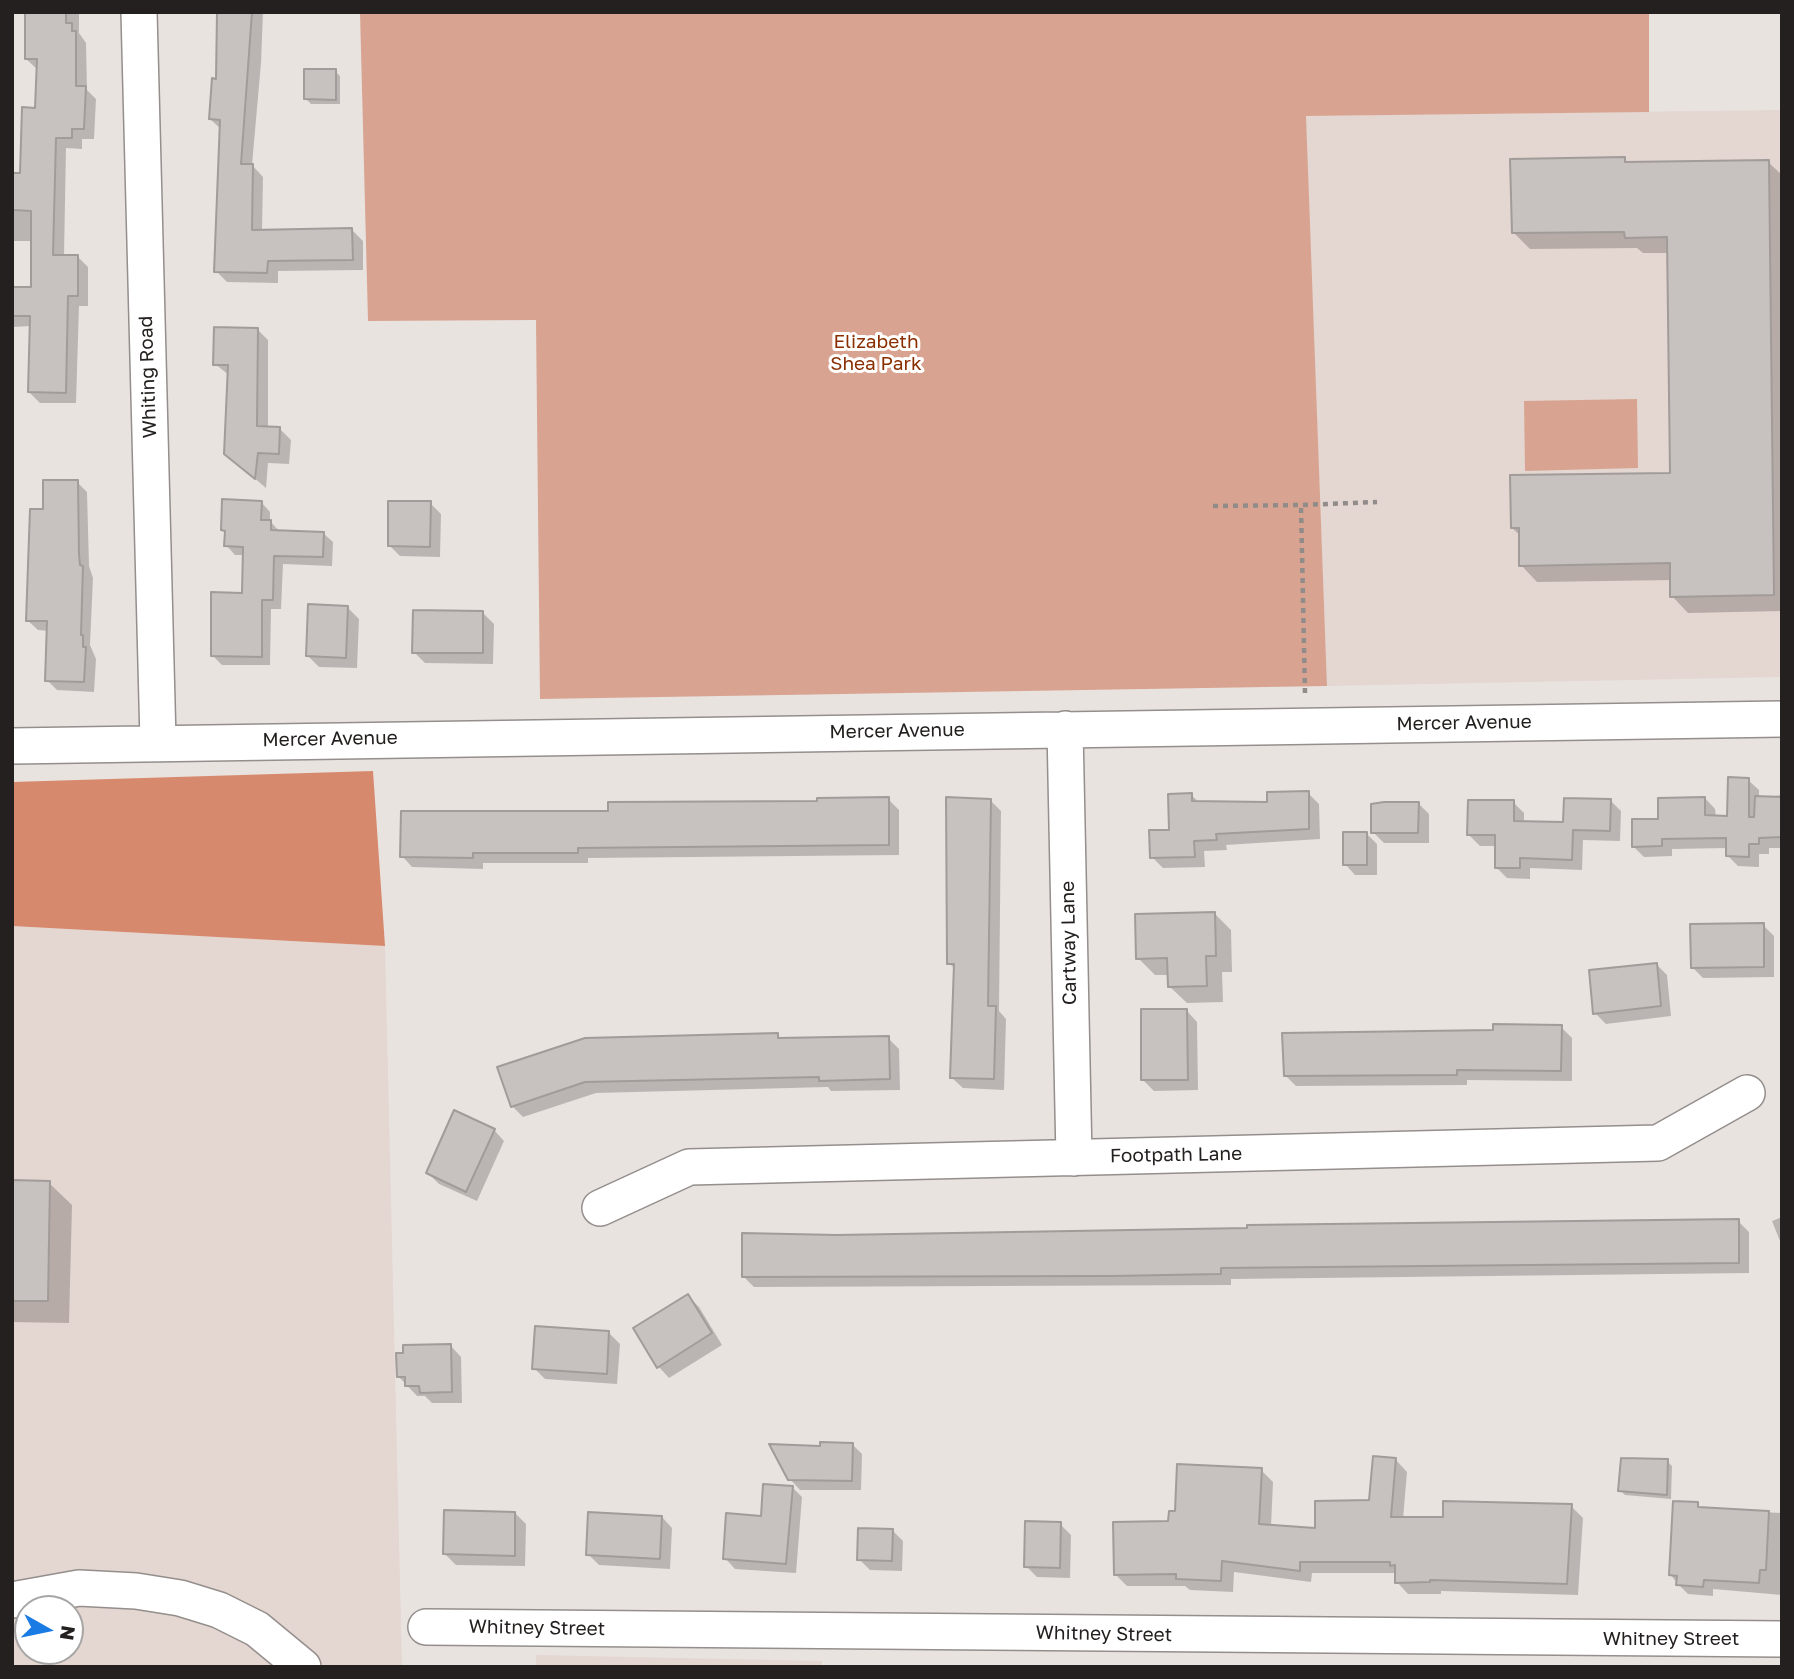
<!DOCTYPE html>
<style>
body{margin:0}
#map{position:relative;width:1794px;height:1679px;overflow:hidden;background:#e9e3e0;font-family:"Golos Text",sans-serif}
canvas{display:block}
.frame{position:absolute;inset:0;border:14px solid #23201f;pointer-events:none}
.north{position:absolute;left:14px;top:1595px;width:70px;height:70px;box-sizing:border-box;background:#fff;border:2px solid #a7a6a5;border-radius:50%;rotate:99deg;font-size:19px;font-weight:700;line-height:28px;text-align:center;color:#23201f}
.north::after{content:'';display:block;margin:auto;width:24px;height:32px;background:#1a7be4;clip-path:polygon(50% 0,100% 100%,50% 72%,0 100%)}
</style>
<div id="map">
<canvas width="1794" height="1679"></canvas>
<div class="frame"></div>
<div class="north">N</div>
</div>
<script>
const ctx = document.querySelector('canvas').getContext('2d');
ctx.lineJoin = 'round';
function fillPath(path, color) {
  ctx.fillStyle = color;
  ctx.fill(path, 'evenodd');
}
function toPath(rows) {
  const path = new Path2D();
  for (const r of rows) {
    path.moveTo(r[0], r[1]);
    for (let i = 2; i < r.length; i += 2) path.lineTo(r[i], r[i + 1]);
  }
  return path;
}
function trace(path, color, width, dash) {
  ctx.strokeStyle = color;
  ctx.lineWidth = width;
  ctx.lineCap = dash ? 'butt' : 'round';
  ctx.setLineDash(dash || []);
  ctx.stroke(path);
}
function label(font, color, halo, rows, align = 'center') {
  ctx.font = font + ' "Golos Text",sans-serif';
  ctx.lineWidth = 6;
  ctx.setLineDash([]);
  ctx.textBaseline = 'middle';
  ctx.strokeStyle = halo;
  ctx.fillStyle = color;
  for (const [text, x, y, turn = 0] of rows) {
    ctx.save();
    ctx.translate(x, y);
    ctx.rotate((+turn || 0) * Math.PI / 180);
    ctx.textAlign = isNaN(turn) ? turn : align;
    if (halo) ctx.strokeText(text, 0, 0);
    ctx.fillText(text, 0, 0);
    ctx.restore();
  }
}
const built = toPath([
 [1782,110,1782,677,1327,686,1305,116],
 [12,926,385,946,402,1667,12,1667],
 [28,1609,70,1609,70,1651,28,1651],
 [536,1655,822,1661,822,1667,536,1667]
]);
const green = toPath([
 [360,12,1649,12,1649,112,1306,116,1327,686,540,699,536,320,368,321],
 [1637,399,1638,468,1525,471,1524,401]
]);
const forest = toPath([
 [373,771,385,946,12,926,12,782]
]);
const shadow = toPath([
 [27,12,79,12,79,33,86,43,87,90,96,99,94,139,82,139,82,149,66,148,64,256,77,256,88,267,88,306,79,306,76,403,40,403,29,392,31,326,12,327,12,289,33,289,33,241,12,241,12,174,22,175,36,110,38,70,26,59],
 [219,12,263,12,261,63,252,165,263,177,262,231,352,230,363,241,363,270,278,271,278,283,227,282,216,271,222,130,210,119,218,81],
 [335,71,340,76,340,104,311,104,306,99],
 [1624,159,1629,164,1768,162,1782,175,1782,611,1688,613,1672,596,1672,580,1537,582,1521,565,1521,536,1512,528,1672,475,1669,253,1643,253,1637,248,1530,249,1514,233],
 [257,329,268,340,268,428,280,429,291,440,289,464,268,463,266,488,225,453,229,375,215,364],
 [77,482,87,492,89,566,93,578,90,645,96,659,94,692,57,690,47,680,49,631,38,630,27,620,45,511],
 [261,502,270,512,270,521,280,532,323,533,333,542,332,566,283,564,281,609,271,609,270,665,222,665,213,656,243,595,245,555,235,555,226,545,226,533,222,530],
 [430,503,441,514,440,557,400,556,389,545],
 [348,608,359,619,357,668,319,667,308,656],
 [483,613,494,624,493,664,425,663,414,652],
 [1748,780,1759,790,1759,798,1782,795,1782,848,1769,848,1769,854,1759,854,1759,867,1738,866,1727,855,1728,848,1672,849,1672,856,1644,857,1633,846,1660,821,1705,798,1715,809,1716,817,1729,818],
 [1308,793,1319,804,1320,839,1226,845,1227,850,1204,851,1205,867,1163,868,1152,857,1191,795,1200,803,1269,804],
 [888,799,899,810,899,855,588,858,588,863,483,863,483,869,412,867,402,856,610,813],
 [990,800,1001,811,999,1011,1006,1019,1004,1090,963,1088,952,1078,956,970,949,963],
 [1610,800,1621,811,1620,841,1583,840,1582,870,1530,868,1530,879,1507,878,1497,868,1497,846,1480,846,1469,835,1513,802,1524,813,1524,823,1565,824],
 [1418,803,1429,814,1429,843,1384,843,1373,832],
 [1366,833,1377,844,1377,875,1355,875,1345,864],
 [1214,913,1231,930,1232,972,1222,972,1223,1002,1187,1003,1170,987,1170,975,1155,975,1138,958],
 [1763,925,1774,936,1774,977,1703,978,1692,967],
 [1656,964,1667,975,1671,1016,1606,1024,1595,1013],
 [1187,1011,1197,1022,1198,1090,1154,1091,1143,1080],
 [1561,1027,1572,1038,1572,1081,1467,1080,1467,1085,1296,1086,1285,1075,1495,1032],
 [777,1035,782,1040,888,1038,899,1049,900,1090,831,1091,828,1087,596,1093,523,1117,512,1106,499,1068],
 [494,1130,504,1141,477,1201,439,1184,428,1173],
 [12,1182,49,1183,72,1205,69,1323,12,1322],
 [1782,1217,1782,1246,1772,1221],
 [1738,1221,1749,1232,1749,1273,1231,1279,1231,1285,754,1287,743,1276,837,1237],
 [688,1296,699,1307,722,1345,669,1378,659,1367],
 [609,1333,620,1344,617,1384,545,1379,534,1368],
 [451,1346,461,1357,462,1403,432,1403,425,1396,417,1396,398,1376],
 [852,1444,862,1454,861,1490,800,1490,790,1479,821,1447],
 [1396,1460,1407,1472,1403,1519,1445,1519,1571,1506,1583,1518,1578,1595,1441,1591,1441,1594,1408,1594,1397,1582,1396,1573,1312,1573,1311,1582,1234,1572,1233,1592,1190,1590,1185,1586,1127,1586,1116,1575,1176,1513,1261,1470,1273,1482,1271,1527,1317,1530,1371,1502],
 [1667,1461,1672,1466,1671,1499,1625,1495,1620,1490],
 [792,1487,802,1497,796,1573,735,1569,725,1558],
 [1697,1504,1701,1509,1782,1513,1782,1595,1713,1589,1713,1596,1688,1594,1678,1584,1670,1574],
 [515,1513,526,1524,525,1566,456,1565,445,1554],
 [662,1517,672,1528,670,1569,599,1565,588,1554],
 [1060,1524,1071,1535,1070,1578,1037,1577,1026,1566],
 [892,1530,903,1541,902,1571,870,1570,859,1559]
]);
const building = toPath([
 [217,12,252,12,241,164,253,164,252,230,352,228,353,260,268,261,267,273,214,272,220,120,209,119,212,78,216,79,217,12],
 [25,13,66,13,66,23,72,23,72,31,76,31,76,86,86,86,84,129,72,129,72,138,56,138,53,255,78,255,78,296,68,296,66,393,28,392,30,316,12,316,12,287,31,287,31,211,13,210,12,199,12,173,20,173,22,107,35,108,37,59,25,59,25,13],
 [304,69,336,69,336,100,304,99,304,69],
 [1625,157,1625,162,1769,160,1774,595,1670,597,1670,563,1519,566,1519,528,1511,528,1510,475,1670,473,1667,237,1625,238,1624,232,1512,233,1510,159,1625,157],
 [214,327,258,328,257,426,280,427,279,454,258,453,255,479,224,454,228,365,213,365,214,327],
 [43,480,78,480,79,554,80,565,83,566,81,635,83,635,83,647,86,647,84,682,45,681,47,621,26,621,30,509,43,509,43,480],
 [222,499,262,501,261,520,271,520,271,530,324,532,323,557,274,556,273,600,262,600,262,657,211,656,211,592,242,593,243,547,224,546,225,531,221,530,222,499],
 [388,501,431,501,430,547,388,546,388,501],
 [308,604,348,606,346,658,306,656,308,604],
 [413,610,483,611,483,653,412,653,413,610],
 [1728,777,1749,778,1749,817,1754,817,1755,796,1782,797,1782,837,1759,838,1759,844,1749,844,1749,857,1726,856,1726,838,1662,839,1662,846,1632,847,1632,819,1658,819,1658,798,1705,797,1705,815,1727,816,1728,777],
 [1309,791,1309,829,1216,834,1217,840,1194,841,1195,857,1150,858,1149,830,1169,830,1168,794,1192,793,1192,801,1267,802,1267,792,1309,791],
 [889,797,889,845,578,848,578,853,473,853,473,858,400,857,401,811,608,811,608,802,817,801,817,798,889,797],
 [946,797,991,799,988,1006,996,1006,994,1079,950,1078,954,964,947,964,946,797],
 [1564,798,1611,799,1610,831,1573,830,1572,860,1520,858,1520,868,1495,868,1495,835,1467,835,1468,800,1514,800,1514,821,1563,822,1564,798],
 [1384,802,1419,802,1418,833,1371,833,1371,804,1384,802],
 [1343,832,1367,832,1367,865,1343,865,1343,832],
 [1215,912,1216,956,1206,956,1207,986,1168,987,1167,958,1136,959,1135,914,1215,912],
 [1764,923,1764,967,1691,968,1690,924,1764,923],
 [1657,963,1661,1006,1593,1014,1589,970,1657,963],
 [1141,1009,1187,1009,1188,1080,1141,1080,1141,1009],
 [1493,1024,1562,1025,1561,1071,1457,1070,1457,1075,1284,1076,1282,1033,1493,1030,1493,1024],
 [778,1033,778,1038,889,1036,890,1079,819,1081,819,1077,585,1082,511,1107,497,1067,585,1038,778,1033],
 [454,1110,495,1129,466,1192,426,1173,454,1110],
 [12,1180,50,1181,48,1301,12,1301,12,1180],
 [1739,1219,1739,1263,1221,1268,1221,1274,1113,1276,742,1277,742,1233,837,1235,1247,1228,1247,1225,1739,1219],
 [688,1294,712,1333,657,1368,633,1328,688,1294],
 [535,1326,609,1331,607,1374,532,1369,535,1326],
 [451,1344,452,1392,420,1393,419,1386,405,1386,405,1377,397,1377,396,1353,403,1353,403,1345,451,1344],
 [820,1442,853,1443,852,1481,788,1480,769,1444,820,1446,820,1442],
 [1373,1456,1396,1458,1391,1517,1443,1517,1443,1501,1572,1504,1567,1584,1430,1580,1430,1582,1395,1583,1395,1565,1390,1566,1390,1562,1300,1562,1300,1571,1222,1561,1221,1581,1176,1579,1176,1574,1114,1575,1113,1522,1168,1521,1169,1511,1175,1511,1177,1464,1262,1468,1259,1524,1315,1528,1315,1501,1369,1500,1373,1456],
 [1621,1458,1668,1459,1667,1495,1618,1491,1621,1458],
 [763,1484,793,1486,786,1564,723,1559,726,1513,761,1516,763,1484],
 [1673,1501,1698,1502,1698,1507,1769,1511,1766,1570,1760,1570,1759,1583,1704,1580,1703,1587,1676,1585,1677,1576,1669,1575,1673,1501],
 [444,1510,515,1512,515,1556,443,1554,444,1510],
 [588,1512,662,1516,660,1559,586,1555,588,1512],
 [1025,1521,1061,1522,1060,1568,1024,1567,1025,1521],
 [858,1528,893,1529,892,1561,857,1560,858,1528]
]);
const path = toPath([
 [1213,506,1301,505],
 [1305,693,1301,505,1377,502]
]);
const minor = toPath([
 [139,12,158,741],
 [1065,729,1074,1158],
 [12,746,1782,719],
 [600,1208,689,1167,1658,1143,1747,1093],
 [12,1600,79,1588,136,1591,180,1598,219,1610,257,1629,303,1667],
 [426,1627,1782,1639]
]);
const parkNames = [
 ["Elizabeth",876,342],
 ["Shea Park",876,364]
];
const streetNames = [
 ["Whiting Road",148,377,-92],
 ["Mercer Avenue",1464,723,-1],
 ["Mercer Avenue",897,731,-1],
 ["Mercer Avenue",330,739,-1],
 ["Cartway Lane",1069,943,-91],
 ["Footpath Lane",1176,1155,-1],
 ["Whitney Street",537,1628,1],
 ["Whitney Street",1104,1634,1],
 ["Whitney Street",1671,1639]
];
fillPath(built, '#e4d6d1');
fillPath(green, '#d8a491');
fillPath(forest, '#d7896d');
fillPath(shadow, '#0003');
fillPath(building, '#c7c1bf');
trace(building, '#a19b99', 2);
trace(minor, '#948e8c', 38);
trace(path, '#918c8a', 4.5, [5, 5]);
trace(minor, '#fff', 35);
label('19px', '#8a2e00', '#fff', parkNames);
label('19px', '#23201f', '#fff', streetNames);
</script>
